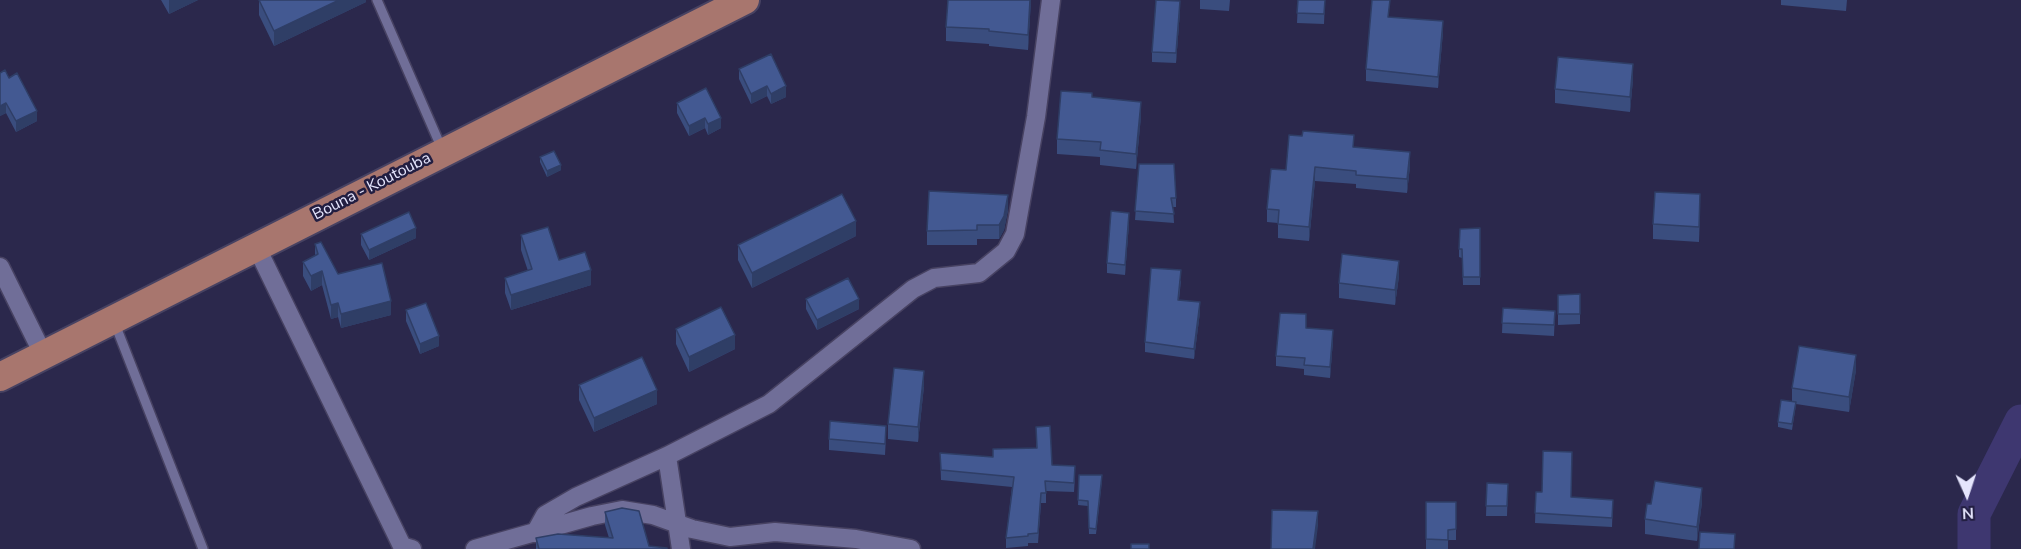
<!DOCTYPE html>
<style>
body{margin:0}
#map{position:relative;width:2021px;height:549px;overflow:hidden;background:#2b284c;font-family:"Nunito Sans",sans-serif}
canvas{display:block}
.north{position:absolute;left:1937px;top:465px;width:60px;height:60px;-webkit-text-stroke:4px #221e41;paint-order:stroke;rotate:177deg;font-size:16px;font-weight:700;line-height:24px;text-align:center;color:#e5e5fd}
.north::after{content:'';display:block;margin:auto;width:21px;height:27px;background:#e5e5fd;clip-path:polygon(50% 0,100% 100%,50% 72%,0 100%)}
</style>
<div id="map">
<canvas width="2021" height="549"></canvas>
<div class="north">N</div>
</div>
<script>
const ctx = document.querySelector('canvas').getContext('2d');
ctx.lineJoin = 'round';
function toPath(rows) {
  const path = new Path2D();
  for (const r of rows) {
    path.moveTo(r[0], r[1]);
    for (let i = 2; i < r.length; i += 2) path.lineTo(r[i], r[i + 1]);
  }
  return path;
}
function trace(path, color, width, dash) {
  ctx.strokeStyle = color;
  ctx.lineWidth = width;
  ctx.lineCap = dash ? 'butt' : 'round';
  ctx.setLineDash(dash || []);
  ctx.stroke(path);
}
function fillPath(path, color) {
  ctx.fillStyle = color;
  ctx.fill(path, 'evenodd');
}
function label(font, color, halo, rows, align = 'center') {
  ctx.font = font + ' "Nunito Sans",sans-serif';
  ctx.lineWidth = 5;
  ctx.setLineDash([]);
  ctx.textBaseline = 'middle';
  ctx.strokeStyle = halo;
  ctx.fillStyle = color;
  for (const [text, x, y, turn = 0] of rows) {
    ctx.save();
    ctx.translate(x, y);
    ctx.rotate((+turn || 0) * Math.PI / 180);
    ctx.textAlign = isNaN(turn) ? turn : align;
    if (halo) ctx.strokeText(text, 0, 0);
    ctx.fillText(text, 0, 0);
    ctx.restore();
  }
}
const river = toPath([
 [1974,549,1974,514,2021,421]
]);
const service = toPath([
 [377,0,442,149],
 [115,324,203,549]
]);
const minor = toPath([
 [256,246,402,546,412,549],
 [0,267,43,354],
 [667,456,681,549],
 [535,533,545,515,576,497,667,456,769,404,913,289,934,278,979,273,1006,251,1015,234,1036,117,1051,0],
 [475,549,592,516,622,510,653,515,692,529,730,537,775,532,856,539,911,549]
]);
const primary = toPath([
 [0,377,745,0]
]);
const wall = toPath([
 [161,0,198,0,169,14],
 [259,0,366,0,366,2,274,46,259,15],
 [1031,0,1028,50,989,46,989,44,946,41,946,27],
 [1200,0,1230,0,1229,11,1200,9],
 [1298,0,1325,0,1324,24,1297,23],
 [1781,0,1847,0,1846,11,1781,5],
 [1180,11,1176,63,1152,62,1152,52],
 [1389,17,1443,32,1438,88,1366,81,1366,69],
 [739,69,786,97,771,104,767,96,751,104,739,79],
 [0,73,9,78,37,121,16,132,6,113,0,116],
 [1633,79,1630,112,1555,103,1555,89],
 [706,88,721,128,708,135,705,128,689,136,677,113,677,103],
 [1092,97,1141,116,1136,169,1100,165,1100,157,1057,154,1057,139],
 [1354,148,1410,166,1407,193,1356,188,1356,184,1315,181,1309,241,1278,238,1278,223,1267,222,1267,209,1286,170],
 [540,157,561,170,547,177,540,162],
 [1139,164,1176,198,1176,207,1173,207,1174,223,1135,220],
 [1700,209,1699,242,1653,239,1653,224],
 [1008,210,1004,230,999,239,977,239,977,245,927,245,927,231],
 [1129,223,1125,275,1107,273,1107,263],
 [1480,228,1480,285,1463,285,1462,258,1459,257,1459,249],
 [361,234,416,238,369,260,361,245],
 [521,235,559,260,591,285,511,310,505,293,505,278,528,271,521,250],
 [856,236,752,288,738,260,738,245],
 [315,244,338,274,391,315,341,328,338,317,331,319,322,285,311,291,303,276,303,262,315,256],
 [1399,276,1395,305,1339,298,1339,283],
 [1181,280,1179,300,1200,312,1194,359,1145,352,1145,342],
 [1580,294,1580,324,1558,325,1558,295],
 [806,299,859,309,817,330,806,309],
 [1503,308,1555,311,1554,336,1502,333],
 [406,310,439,346,420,354,406,321],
 [1306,328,1333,340,1330,378,1304,375,1304,369,1276,366,1276,356],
 [676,329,735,349,689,372,676,344],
 [1856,370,1849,412,1796,404,1792,430,1778,427,1778,422,1792,402,1792,388],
 [579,385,657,404,594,432,579,400],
 [924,386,918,442,888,439,888,424],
 [1036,427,1052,465,1075,476,1074,492,1046,491,1046,503,1041,503,1038,543,1028,543,1028,546,1006,548,1006,538,1012,487,941,480,940,453,993,457,1036,448],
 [886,436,885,455,829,450,829,439],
 [1079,475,1102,480,1096,534,1089,534,1088,506,1078,505],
 [1487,483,1508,484,1507,516,1486,516],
 [1536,492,1542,492,1571,497,1613,500,1612,527,1535,523],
 [1426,502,1456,502,1456,540,1448,540,1448,549,1426,549],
 [1702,502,1697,541,1645,534,1645,519,1651,504],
 [605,512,649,546,667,549,536,549,536,538,609,538,605,525]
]);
const shadedWall = toPath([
 [169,0,198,0,169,14],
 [339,0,366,0,366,2,274,46,274,31],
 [1030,0,1031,0,1028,50,1028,35],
 [1180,1,1180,11,1176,63,1176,53],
 [1443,21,1443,32,1438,88,1438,77],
 [1633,64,1633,79,1630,112,1630,97],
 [767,86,767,96,751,104,751,94],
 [786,86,786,97,771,104,771,94],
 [1141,102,1141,116,1136,169,1136,154],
 [6,103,6,113,0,116,0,106],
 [37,111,37,121,16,132,16,121],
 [705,118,705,128,689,136,689,126],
 [721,118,721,128,708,135,708,124],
 [1410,152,1410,166,1407,193,1407,179],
 [561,165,561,170,547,177,547,171],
 [1315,167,1315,181,1309,241,1309,227],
 [1700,194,1700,209,1699,242,1699,227],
 [1008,195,1008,210,1004,230,999,239,999,225],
 [1129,213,1129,223,1125,275,1125,265],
 [856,221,856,236,752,288,752,273],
 [416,228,416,238,369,260,369,250],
 [1399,261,1399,276,1395,305,1395,290],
 [591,270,591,285,511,310,511,295],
 [322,271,322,285,311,291,311,276],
 [859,299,859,309,817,330,817,320],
 [391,301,391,315,341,328,341,314],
 [1200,302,1200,312,1194,359,1194,349],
 [338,303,338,317,331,319,331,305],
 [1333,330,1333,340,1330,378,1330,367],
 [735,335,735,349,689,372,689,357],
 [439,336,439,346,420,354,420,344],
 [1856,355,1856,370,1849,412,1849,397],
 [924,371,924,386,918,442,918,427],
 [657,390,657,404,594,432,594,418],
 [1702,488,1702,502,1697,541,1697,527],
 [1318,511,1318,526,1315,549,1313,549]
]);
const building = toPath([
 [259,0,339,0,274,31,259,0],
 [948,0,1030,0,1028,35,989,31,989,29,946,27,948,0],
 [1156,0,1180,1,1176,53,1152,52,1156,0],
 [1298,0,1325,0,1324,14,1297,13,1298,0],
 [1372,0,1390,0,1388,17,1443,21,1438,77,1366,69,1372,0],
 [771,54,786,86,771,94,767,86,751,94,739,69,771,54],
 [1558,57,1633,64,1630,97,1555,89,1558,57],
 [5,70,9,78,17,73,37,111,16,121,6,103,0,106,0,73,5,70],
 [706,88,721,118,708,124,705,118,689,126,677,103,706,88],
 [1061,91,1092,93,1092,97,1141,102,1136,154,1100,150,1101,142,1057,139,1061,91],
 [1303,131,1354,135,1353,147,1410,152,1407,179,1356,175,1356,171,1315,167,1309,227,1278,224,1279,210,1267,209,1271,169,1286,170,1289,135,1302,136,1303,131],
 [554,151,561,165,547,171,540,157,554,151],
 [1139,164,1174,164,1176,198,1171,198,1174,214,1135,211,1139,164],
 [929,191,1008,195,1004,216,999,225,977,225,977,230,927,231,929,191],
 [1655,192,1700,194,1699,227,1653,224,1655,192],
 [842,194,856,221,752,273,738,245,842,194],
 [1111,211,1129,213,1125,265,1107,263,1111,211],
 [409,212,416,228,369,250,361,234,409,212],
 [548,227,559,260,585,252,591,270,511,295,505,278,532,269,521,235,548,227],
 [1480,228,1480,277,1463,277,1462,249,1459,249,1460,229,1480,228],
 [321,242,338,274,382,263,391,301,341,314,338,303,331,305,322,271,311,276,303,262,318,254,315,244,321,242],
 [1342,254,1399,261,1395,290,1339,283,1342,254],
 [1151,268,1181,270,1178,300,1200,302,1194,349,1145,342,1151,268],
 [848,278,859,299,817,320,806,299,848,278],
 [1580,294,1580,314,1558,314,1558,295,1580,294],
 [426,303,439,336,420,344,406,310,426,303],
 [721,307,735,335,689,357,676,329,721,307],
 [1503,308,1555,311,1554,325,1502,323,1503,308],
 [1280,313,1306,314,1306,328,1333,330,1330,367,1304,365,1305,358,1276,356,1280,313],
 [1799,346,1856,355,1849,397,1792,388,1799,346],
 [642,357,657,390,594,418,579,385,642,357],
 [894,368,924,371,918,427,888,424,894,368],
 [1781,400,1796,402,1792,424,1778,422,1781,400],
 [830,421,886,426,885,444,829,439,830,421],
 [1050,426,1052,465,1075,466,1074,483,1045,481,1046,493,1041,493,1038,533,1028,534,1028,536,1006,538,1014,477,941,470,940,453,993,457,993,449,1037,448,1036,427,1050,426],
 [1543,451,1572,452,1571,497,1613,500,1612,518,1535,513,1536,492,1542,492,1543,451],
 [1079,475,1102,475,1096,529,1089,528,1088,501,1078,500,1079,475],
 [1655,481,1702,488,1697,527,1645,519,1647,504,1651,504,1655,481],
 [1487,483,1508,484,1507,506,1486,506,1487,483],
 [1426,502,1456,502,1456,529,1448,530,1448,540,1426,539,1426,502],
 [622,508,639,511,649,546,667,548,667,549,539,549,536,538,558,534,613,538,605,512,622,508],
 [1272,510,1318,511,1313,549,1271,549,1272,510],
 [1700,532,1735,534,1734,549,1699,549,1700,532],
 [1131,544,1149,544,1149,549,1131,549,1131,544]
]);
const streetNames = [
 ["Bouna - Koutouba",372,187,-27]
];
trace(river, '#3e3770', 33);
trace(service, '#474262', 12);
trace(minor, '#474262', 21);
trace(primary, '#474262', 32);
trace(service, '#706e98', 9);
trace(minor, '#706e98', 18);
trace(primary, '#a8766e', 28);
fillPath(wall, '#3a4d7e');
fillPath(shadedWall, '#2f3e66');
fillPath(building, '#435992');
trace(building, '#2f3e66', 1.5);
label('16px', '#e5e5fd', '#221e41', streetNames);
</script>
